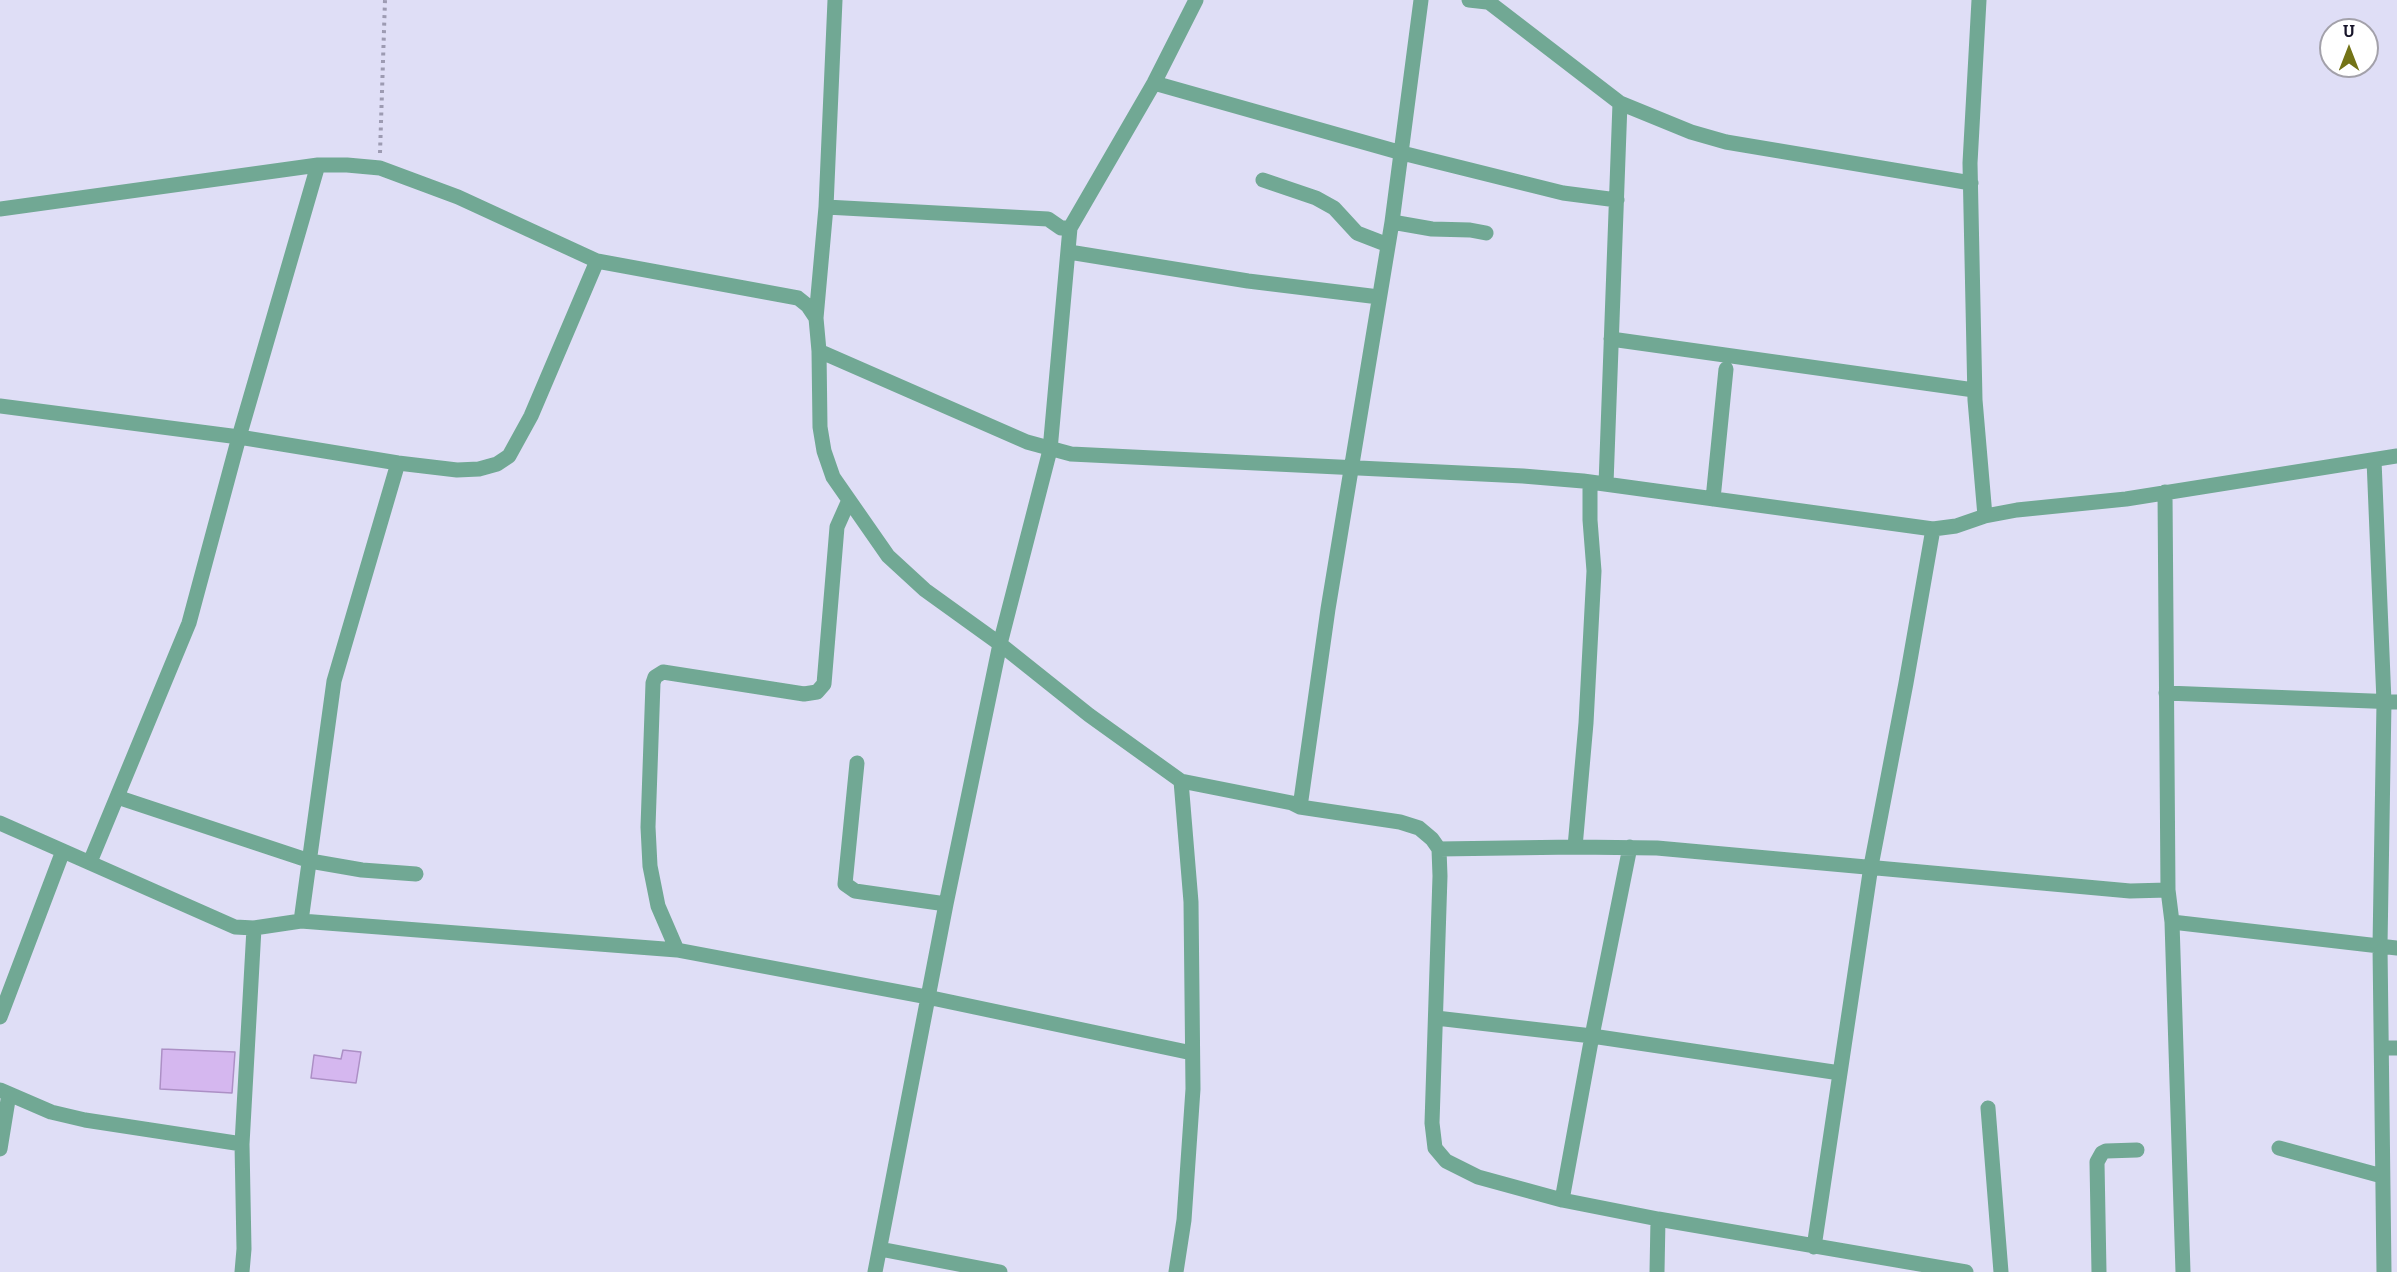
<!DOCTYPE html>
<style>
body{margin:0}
#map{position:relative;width:2397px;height:1272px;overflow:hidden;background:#dfdef6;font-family:Bitter,serif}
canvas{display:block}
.north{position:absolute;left:2319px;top:18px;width:60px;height:60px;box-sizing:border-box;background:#fff;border:2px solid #a3a1aa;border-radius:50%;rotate:0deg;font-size:16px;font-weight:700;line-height:24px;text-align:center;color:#18152a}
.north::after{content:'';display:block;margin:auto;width:21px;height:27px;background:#737317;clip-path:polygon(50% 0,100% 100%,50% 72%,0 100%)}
</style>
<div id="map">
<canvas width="2397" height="1272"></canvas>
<div class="north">U</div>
</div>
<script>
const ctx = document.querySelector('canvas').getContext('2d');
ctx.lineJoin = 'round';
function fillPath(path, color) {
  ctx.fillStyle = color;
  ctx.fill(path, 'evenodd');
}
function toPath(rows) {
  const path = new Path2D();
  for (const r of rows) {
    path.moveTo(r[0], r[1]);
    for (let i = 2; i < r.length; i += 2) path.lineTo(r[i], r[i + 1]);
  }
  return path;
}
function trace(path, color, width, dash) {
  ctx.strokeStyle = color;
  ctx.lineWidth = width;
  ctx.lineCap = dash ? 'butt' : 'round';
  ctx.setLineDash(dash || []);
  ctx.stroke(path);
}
const building = toPath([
 [162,1049,235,1052,232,1093,160,1089,162,1049],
 [343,1050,361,1052,356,1083,311,1078,314,1055,341,1059,343,1050]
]);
const path = toPath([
 [380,153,385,0]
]);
const street = toPath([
 [1469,0,1487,2],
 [1486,0,1620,103,1691,132,1726,142,1971,183],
 [1979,0,1970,163,1975,400,1985,516],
 [1154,83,1402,153,1563,193,1617,200],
 [1263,180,1316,198,1334,208,1357,233,1388,245],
 [826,207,1048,219,1061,228,1070,228,1154,83,1196,0],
 [0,209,318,165,347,165,380,168,458,197,597,261,798,298,808,306,816,318],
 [1392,222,1432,229,1470,230,1486,233],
 [1069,252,1248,281,1379,297],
 [1611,339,1974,390],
 [819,351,816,318,826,207,835,0],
 [0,406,239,437,398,463,457,470,479,469,497,464,509,456,531,416,597,261],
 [2374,460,2384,702,2380,946,2384,1272],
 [1590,482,1590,520,1594,571,1586,723,1575,847,1657,848,2130,891,2168,890,2172,922,2397,948],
 [1606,484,1620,103],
 [2165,492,2168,890],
 [1713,499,1726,369],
 [2166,693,2397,702],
 [857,763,845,884,855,891,946,904],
 [117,797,310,861,362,870,416,874],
 [1300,807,1328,609,1392,222,1421,0],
 [0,823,235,927,254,928,301,921,677,950,927,997,1192,1053],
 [1439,849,1575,847],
 [90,862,189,623,239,437,318,165],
 [301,921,334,681,398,463],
 [2172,922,2183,1272],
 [677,950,658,906,650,866,648,827,653,683,655,677,663,672,804,694,817,692,824,684,837,527,849,500],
 [0,1017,63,851],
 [1436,1018,1592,1036,1840,1073],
 [2382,1048,2397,1048],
 [0,1090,51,1112,85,1120,242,1144],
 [1988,1108,2001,1272],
 [2279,1148,2382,1176],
 [0,1149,9,1094],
 [1562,1200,1592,1036,1630,847],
 [1814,1247,1871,866,1906,683,1933,529],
 [880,1249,1000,1272],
 [242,1272,244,1249,242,1144,254,928],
 [875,1272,946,904,1000,644,1050,450,1070,228],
 [1176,1272,1184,1220,1193,1089,1191,902,1181,781],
 [1657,1272,1658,1219],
 [1966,1272,1658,1219,1562,1200,1478,1177,1446,1161,1435,1148,1432,1123,1440,876,1439,849,1432,839,1419,828,1400,822,1300,807,1292,803,1181,781,1089,715,1000,644,925,590,888,556,833,477,824,451,820,427,819,351,1027,442,1071,454,1523,476,1583,481,1933,529,1956,526,1985,516,2017,510,2126,499,2397,456],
 [2099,1272,2097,1162,2102,1153,2106,1151,2137,1150]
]);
fillPath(building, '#d5b7ef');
trace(building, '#ac8fc5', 1.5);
trace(path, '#9d9bb2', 4, [3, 4.5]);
trace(street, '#71a894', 15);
</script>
